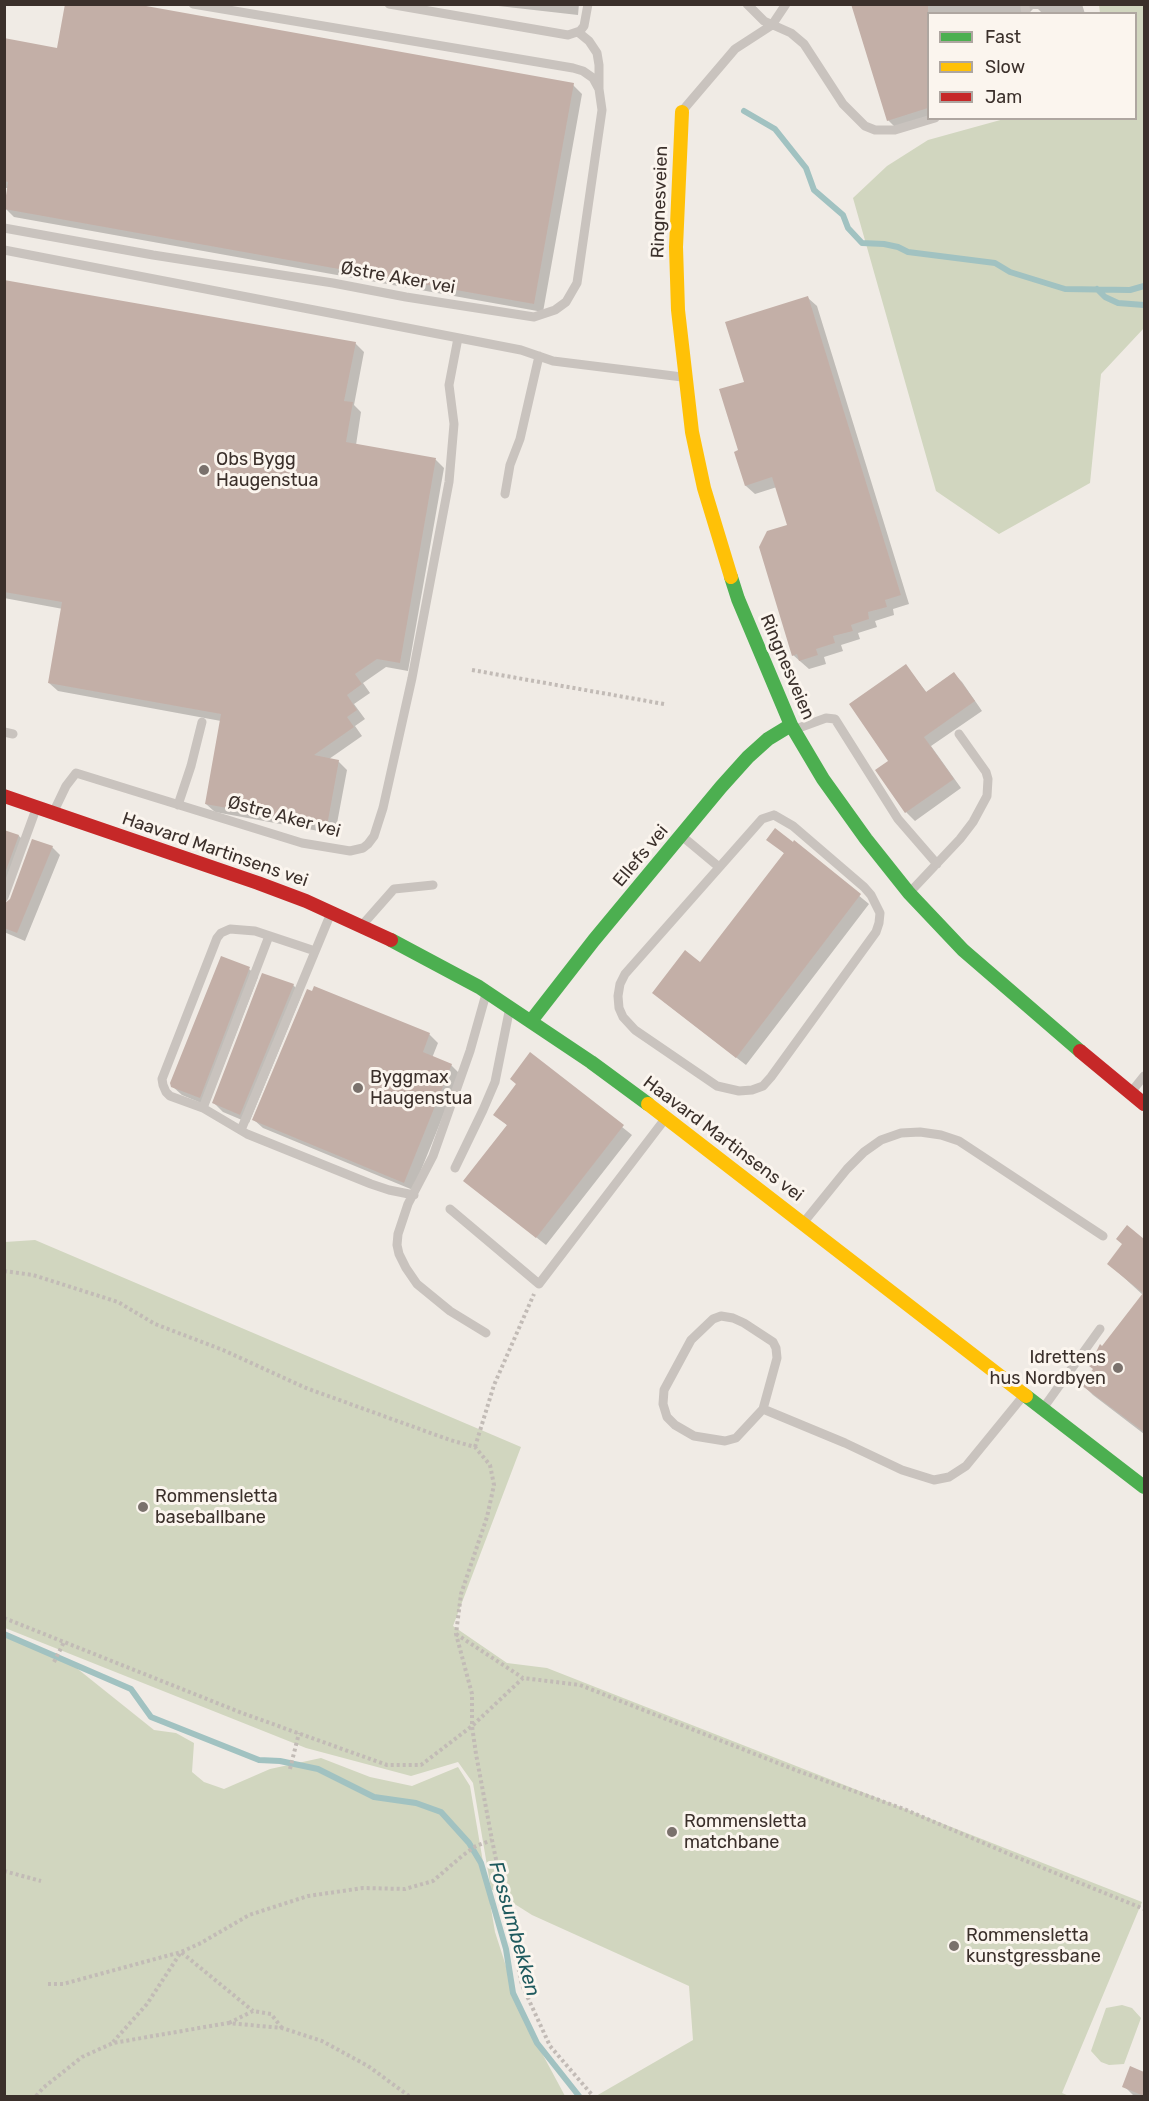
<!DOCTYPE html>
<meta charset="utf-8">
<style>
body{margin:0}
#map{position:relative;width:1149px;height:2101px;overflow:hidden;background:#f0ebe5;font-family:Rubik,sans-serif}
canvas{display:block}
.frame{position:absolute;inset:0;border:6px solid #3b302b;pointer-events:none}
.legend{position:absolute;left:927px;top:12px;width:210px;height:108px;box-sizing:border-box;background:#fbf5ee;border:2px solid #aea6a0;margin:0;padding:8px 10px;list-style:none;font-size:18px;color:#3b302b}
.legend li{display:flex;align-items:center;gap:12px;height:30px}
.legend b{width:30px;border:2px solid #aea6a0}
</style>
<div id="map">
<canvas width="1149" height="2101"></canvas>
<div class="frame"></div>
<ul class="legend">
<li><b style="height:8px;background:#4caf50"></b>Fast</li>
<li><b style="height:8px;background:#ffc107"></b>Slow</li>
<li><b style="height:8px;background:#c62828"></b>Jam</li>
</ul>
</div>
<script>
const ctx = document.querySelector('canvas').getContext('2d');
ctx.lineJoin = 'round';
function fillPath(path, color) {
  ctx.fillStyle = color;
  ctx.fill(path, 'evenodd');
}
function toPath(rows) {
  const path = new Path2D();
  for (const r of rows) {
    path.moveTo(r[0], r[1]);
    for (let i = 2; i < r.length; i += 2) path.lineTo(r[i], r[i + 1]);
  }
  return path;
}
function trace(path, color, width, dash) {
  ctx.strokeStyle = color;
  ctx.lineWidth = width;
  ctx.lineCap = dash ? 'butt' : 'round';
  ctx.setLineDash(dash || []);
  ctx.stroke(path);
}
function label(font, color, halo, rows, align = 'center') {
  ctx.font = font + ' Rubik,sans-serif';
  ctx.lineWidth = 6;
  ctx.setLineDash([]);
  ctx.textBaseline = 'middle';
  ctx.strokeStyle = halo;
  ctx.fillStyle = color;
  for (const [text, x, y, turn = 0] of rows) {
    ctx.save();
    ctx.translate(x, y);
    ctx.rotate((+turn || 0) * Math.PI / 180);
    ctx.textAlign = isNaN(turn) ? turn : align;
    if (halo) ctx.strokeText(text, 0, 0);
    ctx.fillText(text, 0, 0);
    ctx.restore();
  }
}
const green = toPath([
 [1099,5,1144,5,1144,328,1101,374,1090,483,999,534,936,491,853,198,887,166,928,140,1004,119,1136,118,1136,14,1100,13],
 [35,1240,521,1447,453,1626,507,1663,547,1668,1142,1902,1062,2093,1069,2096,596,2096,693,2040,689,1986,532,1915,491,1889,473,1783,458,1762,411,1776,306,1748,5,1628,5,1242],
 [5,1637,69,1662,154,1730,176,1733,194,1743,192,1772,204,1782,224,1789,270,1769,321,1758,370,1777,412,1786,458,1767,470,1786,495,1932,522,2016,565,2096,5,2096],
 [1122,2005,1132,2008,1141,2018,1124,2064,1109,2065,1101,2062,1091,2051,1106,2008]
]);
const shadow = toPath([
 [481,4,579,4,578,15],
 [853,4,1082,4,1085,14,1046,14,1046,12,1042,13,1038,9,1033,9,1028,14,928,14,928,118,897,129,888,120],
 [4,40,58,49,573,85,582,94,543,312,14,217,5,208,8,188,4,188],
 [4,281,355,343,364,352,354,405,361,412,356,445,436,460,444,468,408,671,386,667,363,683,370,693,354,704,365,719,355,726,362,736,329,759,338,761,347,770,335,834,215,812,206,804,221,721,58,691,49,683,63,609,4,598],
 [808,298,817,306,909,604,893,609,894,615,875,621,877,627,858,633,860,639,841,645,843,651,824,657,826,664,809,669,793,655,789,526,777,487,755,494,746,486,740,451,745,383],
 [906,666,927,693,954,674,962,682,982,711,931,746,961,788,915,821,906,812,877,771,891,761],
 [4,831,19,836,27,844,5,905,12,900,52,847,60,855,25,941,4,932],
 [768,839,793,844,794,842,869,904,746,1065,663,1001,700,964,785,854],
 [249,969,258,977,208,1106,182,1095,172,1086],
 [293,985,302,994,249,1123,223,1112,214,1103],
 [429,1034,438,1043,432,1058,451,1065,460,1074,413,1190,263,1128,254,1120],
 [531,1054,632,1135,546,1245,465,1181,508,1126,495,1114,518,1085],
 [1127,1227,1144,1241,1144,1434,1093,1395,1083,1385,1095,1370,1102,1348,1143,1295,1109,1264,1124,1245],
 [1130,2071,1144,2076,1144,2096,1134,2096,1124,2086]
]);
const stream = toPath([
 [744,111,775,129,806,168,814,190,843,215,848,228,862,243,884,244,898,247,908,252,995,263,1010,272,1065,289,1130,290,1144,286],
 [1097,289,1105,297,1118,303,1144,305],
 [4,1634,131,1689,151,1717,259,1760,280,1761,318,1769,374,1797,416,1803,441,1812,469,1843,481,1863,506,1949,513,1993,537,2043,579,2096]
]);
const building = toPath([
 [65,4,135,4,574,83,534,304,4,209,8,182,4,181,4,38,57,48],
 [851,4,928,4,928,108,887,121],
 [4,280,356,342,344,401,353,402,346,442,436,458,400,663,377,659,355,674,362,684,347,695,357,710,347,717,354,727,314,755,339,760,327,826,205,804,221,714,48,683,62,602,4,592],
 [808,296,901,595,885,600,887,607,868,612,869,619,851,625,853,631,833,636,835,643,816,649,818,655,799,661,797,654,792,656,759,547,767,531,787,525,772,477,745,486,734,452,738,450,719,389,744,382,725,322],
 [906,664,926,692,954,672,975,701,924,737,954,779,905,813,875,770,888,761,849,704],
 [775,828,793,842,794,840,861,894,736,1058,652,993,685,950,700,962,784,853,766,840],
 [4,830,19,835,4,876],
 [32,839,53,846,17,933,4,928,4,904,10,899],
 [221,956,250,967,200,1098,171,1087,170,1083],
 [262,973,294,984,240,1115,212,1103],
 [314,986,430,1033,423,1052,452,1064,404,1183,252,1120,307,989,312,991],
 [530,1052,624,1125,536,1238,463,1181,507,1125,493,1115,516,1084,510,1079],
 [1127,1225,1144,1239,1144,1432,1081,1385,1093,1369,1089,1366,1100,1344,1102,1346,1143,1293,1107,1264,1122,1244,1116,1239],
 [1130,2066,1144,2072,1144,2096,1122,2087]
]);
const path = toPath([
 [472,670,664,704],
 [4,1271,33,1275,118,1302,155,1324,223,1350,306,1388,450,1440,475,1447,490,1465,494,1485,487,1517,461,1594,456,1634,472,1694,472,1726,476,1754,492,1840,522,1985,550,2046,593,2096],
 [475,1447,494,1385,534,1294],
 [4,1618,242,1713,387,1765,421,1765,472,1726,523,1678,580,1685,798,1771,904,1809,1016,1857,1144,1909],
 [456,1634,523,1678],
 [54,1662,64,1642],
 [290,1769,299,1733],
 [4,1871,41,1881],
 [48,1984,63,1984,181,1952,201,1943,249,1915,308,1896,363,1888,405,1889,433,1881,462,1856,476,1846,492,1840],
 [229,2023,253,2011,271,2014,282,2028],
 [113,2042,147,2004,181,1952,253,2011],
 [36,2096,43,2088,82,2057,113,2043,228,2023,282,2028,322,2041,368,2066,409,2096]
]);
const lane = toPath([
 [389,4,568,35,580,31,584,26,588,4],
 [747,4,764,21,791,33,804,44,843,104,865,126,875,130,895,130,935,118],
 [1025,7,1026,14],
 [578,32,589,41,597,53,599,65,599,88],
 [683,110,735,49,772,25,786,4],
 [4,228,153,255,333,283,406,297,534,317,555,310,566,302,577,283,602,110,599,89,593,78,583,71,573,68,193,4],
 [4,250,521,350,553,361,682,377],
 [505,494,510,465,520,439,539,356],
 [796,729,826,718,835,719,898,819,937,864],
 [4,732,13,734],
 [178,805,191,766,202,722],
 [54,811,66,786,76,773,302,843,350,851,363,848,368,844,374,836,383,808,412,678,449,482,454,424,449,385,458,338],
 [774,815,793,826,864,887,871,895,880,913,879,923,876,932,771,1077,763,1086,752,1090,739,1091,717,1086,635,1030,623,1017,619,1008,618,996,620,984,625,974,762,819,774,815],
 [683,837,719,867],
 [911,891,960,839,973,822,987,796,988,779,986,772,959,734],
 [4,897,36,809],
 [364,923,394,889,433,885],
 [315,951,255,931,230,929,221,933,217,938,162,1079,163,1085,166,1092,170,1096,203,1108,247,1134,371,1184,389,1190,414,1195],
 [1132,1091,1144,1076],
 [203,1108,269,936],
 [241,1130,331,913],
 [455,1168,483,1110,495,1082,509,1012],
 [450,1209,539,1284,665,1119],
 [804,1222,847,1169,864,1152,881,1140,901,1133,920,1132,941,1135,959,1141,1103,1236],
 [721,1316,733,1318,744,1323,773,1342,776,1348,777,1358,763,1409,736,1438,725,1441,694,1436,675,1425,667,1417,663,1404,664,1390,691,1340,713,1319,721,1316],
 [486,1333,450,1311,417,1284,406,1268,399,1254,397,1245,398,1234,408,1204,433,1156,470,1051,486,994],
 [1044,1407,1100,1329],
 [763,1409,845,1443,902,1470,934,1480,949,1477,966,1466,1024,1395]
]);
const fast = toPath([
 [731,577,738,599,791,725,823,779,866,839,909,893,963,950,1080,1051],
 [391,940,479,987,591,1062,648,1104],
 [531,1021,594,940,721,787,748,757,768,739,791,725],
 [1026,1396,1144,1487]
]);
const slow = toPath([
 [682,112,676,247,678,310,692,432,704,488,731,577],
 [648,1104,1026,1396]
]);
const jam = toPath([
 [4,796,258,883,306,901,391,940],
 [1080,1051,1144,1104]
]);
const markers = [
 [204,470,6,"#7a716c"],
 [358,1088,6,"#7a716c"],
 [1118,1368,6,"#7a716c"],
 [143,1507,6,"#7a716c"],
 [672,1832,6,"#7a716c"],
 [954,1946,6,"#7a716c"]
];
const streetNames = [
 ["Ringnesveien",660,202,-88],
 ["Østre Aker vei",398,278,10],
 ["Ringnesveien",787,667,67],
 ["Østre Aker vei",284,817,15],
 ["Haavard Martinsens vei",215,850,19],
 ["Ellefs vei",641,856,-50],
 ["Haavard Martinsens vei",723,1139,37]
];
const poiNames = [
 ["Obs Bygg",216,460],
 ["Haugenstua",216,481],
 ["Byggmax",370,1078],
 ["Haugenstua",370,1099],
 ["Idrettens",1106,1358,"right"],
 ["hus Nordbyen",1106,1379,"right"],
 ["Rommensletta",155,1497],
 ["baseballbane",155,1518],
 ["Rommensletta",684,1822],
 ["matchbane",684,1843],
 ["Rommensletta",966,1936],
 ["kunstgressbane",966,1957]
];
const waterNames = [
 ["Fossumbekken",514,1929,74]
];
fillPath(green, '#d1d6bf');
fillPath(shadow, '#0003');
trace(stream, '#a1c2c1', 6);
fillPath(building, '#c3afa7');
trace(path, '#c2bbb6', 4, [3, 3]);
trace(lane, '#c9c3be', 9);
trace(fast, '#4caf50', 14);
trace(slow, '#ffc107', 14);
trace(jam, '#c62828', 14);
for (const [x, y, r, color] of markers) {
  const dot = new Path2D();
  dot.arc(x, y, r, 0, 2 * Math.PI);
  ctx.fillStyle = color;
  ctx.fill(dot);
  trace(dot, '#fbf5ee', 2);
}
label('18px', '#3b302b', '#fbf5ee', streetNames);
label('18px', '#3b302b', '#fbf5ee', poiNames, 'left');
label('italic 20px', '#1f5a5e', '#fbf5ee', waterNames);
</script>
